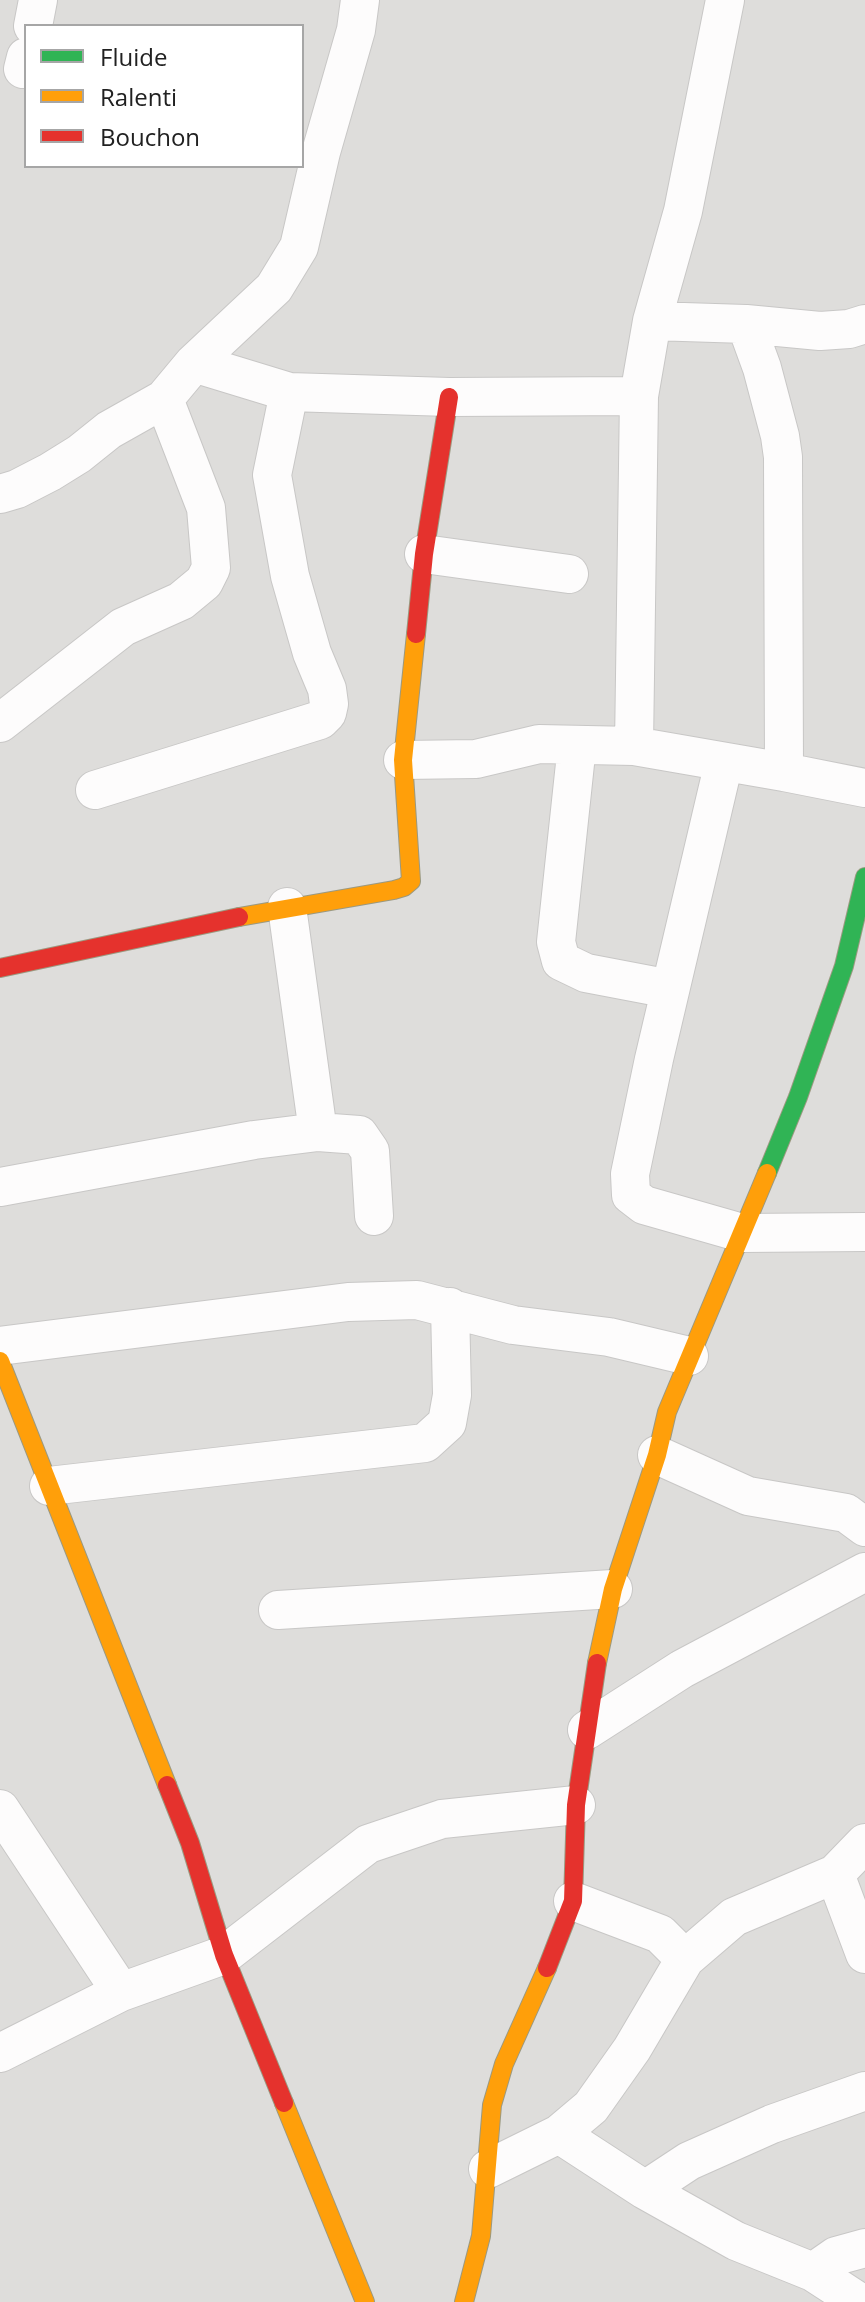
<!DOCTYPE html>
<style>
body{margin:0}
#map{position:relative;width:865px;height:2302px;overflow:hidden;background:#efedea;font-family:"Open Sans",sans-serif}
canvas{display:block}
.legend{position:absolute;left:24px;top:24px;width:280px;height:144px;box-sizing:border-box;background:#fff;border:2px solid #a6a6a6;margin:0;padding:10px 14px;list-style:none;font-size:24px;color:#212121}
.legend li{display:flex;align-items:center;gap:16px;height:40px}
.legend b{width:40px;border:2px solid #a6a6a6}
</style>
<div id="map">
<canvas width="865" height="2302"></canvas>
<ul class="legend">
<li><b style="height:10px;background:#30b455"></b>Fluide</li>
<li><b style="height:10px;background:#ff9f0a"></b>Ralenti</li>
<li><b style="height:10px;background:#e5322d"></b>Bouchon</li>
</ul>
</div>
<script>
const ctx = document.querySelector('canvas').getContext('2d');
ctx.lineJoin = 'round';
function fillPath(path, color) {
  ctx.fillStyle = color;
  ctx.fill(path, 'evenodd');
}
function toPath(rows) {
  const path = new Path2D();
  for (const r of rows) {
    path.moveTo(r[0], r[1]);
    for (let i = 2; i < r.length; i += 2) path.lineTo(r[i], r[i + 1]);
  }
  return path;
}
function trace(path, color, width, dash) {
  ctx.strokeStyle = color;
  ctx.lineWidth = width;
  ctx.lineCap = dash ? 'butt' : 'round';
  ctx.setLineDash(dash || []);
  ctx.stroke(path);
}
const residential = toPath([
 [0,0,865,0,865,2302,0,2302],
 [26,26,302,26,302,166,26,166]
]);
const street = toPath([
 [725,0,683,211,652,321,639,396,634,746,784,772],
 [33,26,38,0],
 [23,69,26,57],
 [652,321,746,324,820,331,849,329,865,324],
 [746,324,762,368,780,436,783,457,784,772,865,788],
 [194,363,289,392,449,397,639,396],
 [0,494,17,489,50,472,79,454,109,430,164,399,194,363,274,288,299,247,321,152,356,30,360,0],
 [424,554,569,574],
 [0,723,123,627,181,601,204,582,211,568,206,508,164,399],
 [577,745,556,942,561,961,586,973,670,989],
 [403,760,476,759,539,744,634,746],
 [724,762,654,1059,630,1174,631,1195,644,1205,742,1233,865,1232],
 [95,790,320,720,327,713,329,704,327,689,312,653,290,576,272,475,289,392],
 [287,907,318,1132],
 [0,1187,254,1140,318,1132,359,1135,370,1151,374,1216],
 [0,1346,348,1302,417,1300,513,1325,609,1337,689,1356],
 [657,1455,748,1496,846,1513,865,1527],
 [49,1486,425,1443,447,1423,452,1395,450,1307],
 [278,1610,613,1589],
 [587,1730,682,1669,865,1572],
 [0,1809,121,1992],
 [835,1874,865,1954],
 [573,1901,660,1934,685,1959],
 [0,2053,121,1992,224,1955,368,1844,442,1819,576,1805],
 [559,2134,645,2190,736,2241,813,2272,859,2302],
 [488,2169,559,2134,591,2107,632,2049,685,1959,734,1917,835,1874,865,1843],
 [645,2190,689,2161,772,2124,865,2091],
 [813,2272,836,2256,865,2248]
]);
const fast = toPath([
 [767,1173,798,1097,844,966,865,877]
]);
const slow = toPath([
 [239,917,394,890,404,887,411,881,403,760,416,634],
 [0,1361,167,1785],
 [597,1663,613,1589,657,1455,667,1412,767,1173],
 [284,2103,365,2302],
 [464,2302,481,2236,492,2105,504,2064,547,1968]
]);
const jam = toPath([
 [416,634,424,554,449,397],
 [0,968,239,917],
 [167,1785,190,1843,224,1955,284,2103],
 [547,1968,573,1901,576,1805,597,1663]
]);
fillPath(residential, '#dedddb');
trace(street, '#c8c7c6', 40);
trace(fast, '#9b9980', 20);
trace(slow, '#9b9980', 20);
trace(jam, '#9b9980', 20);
trace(street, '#fdfcfc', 38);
trace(fast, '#30b455', 18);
trace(slow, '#ff9f0a', 18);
trace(jam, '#e5322d', 18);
</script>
